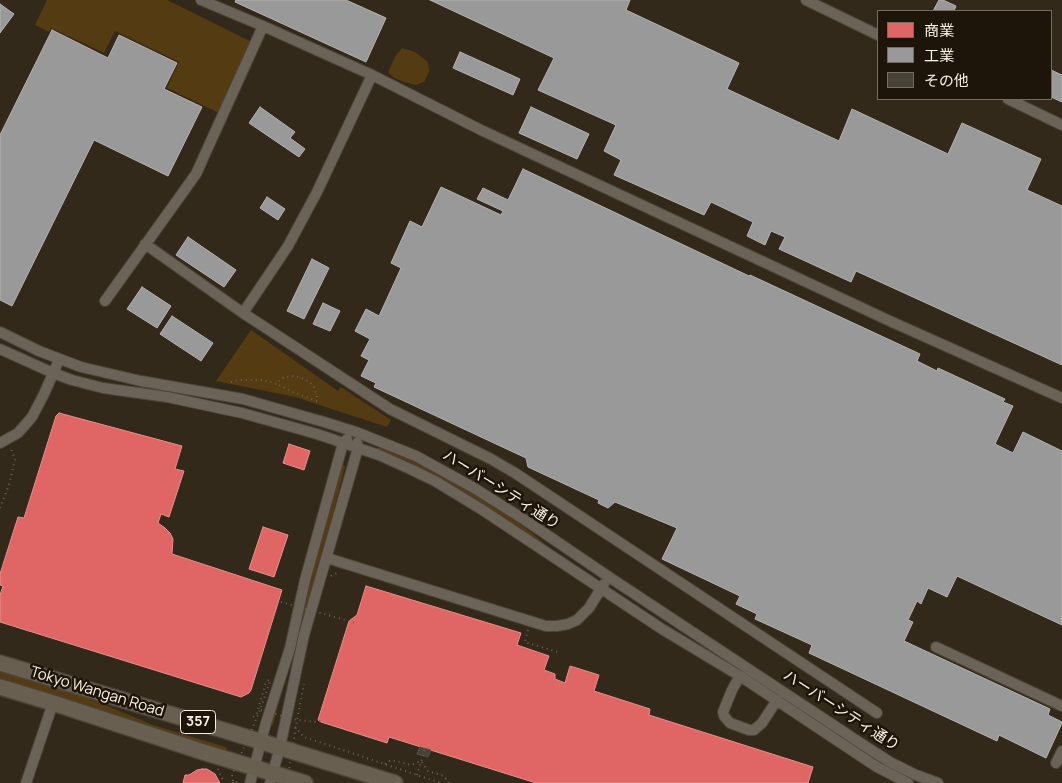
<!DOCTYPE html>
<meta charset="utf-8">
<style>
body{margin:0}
#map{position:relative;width:1062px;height:783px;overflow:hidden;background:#32291b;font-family:Manrope,"Noto Sans JP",sans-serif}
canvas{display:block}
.legend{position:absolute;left:877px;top:10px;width:175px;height:90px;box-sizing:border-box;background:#1d150a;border:1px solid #766d60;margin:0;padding:6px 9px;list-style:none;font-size:15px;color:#fcf1e2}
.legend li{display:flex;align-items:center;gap:10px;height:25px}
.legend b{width:25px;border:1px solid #766d60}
</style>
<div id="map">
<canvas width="1062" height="783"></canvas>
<ul class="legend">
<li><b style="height:14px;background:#e06666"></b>商業</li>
<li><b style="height:14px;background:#999"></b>工業</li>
<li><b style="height:14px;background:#484136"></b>その他</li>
</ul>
</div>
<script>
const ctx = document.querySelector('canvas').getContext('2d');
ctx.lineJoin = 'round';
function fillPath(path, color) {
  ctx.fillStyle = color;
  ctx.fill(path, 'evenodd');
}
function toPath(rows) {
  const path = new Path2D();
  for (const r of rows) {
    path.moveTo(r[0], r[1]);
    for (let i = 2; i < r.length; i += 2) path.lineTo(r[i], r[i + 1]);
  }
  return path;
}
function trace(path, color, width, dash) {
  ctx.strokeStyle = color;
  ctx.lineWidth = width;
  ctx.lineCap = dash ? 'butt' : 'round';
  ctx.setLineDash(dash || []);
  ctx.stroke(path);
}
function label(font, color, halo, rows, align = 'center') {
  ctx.font = font + ' Manrope,"Noto Sans JP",sans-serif';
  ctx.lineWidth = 5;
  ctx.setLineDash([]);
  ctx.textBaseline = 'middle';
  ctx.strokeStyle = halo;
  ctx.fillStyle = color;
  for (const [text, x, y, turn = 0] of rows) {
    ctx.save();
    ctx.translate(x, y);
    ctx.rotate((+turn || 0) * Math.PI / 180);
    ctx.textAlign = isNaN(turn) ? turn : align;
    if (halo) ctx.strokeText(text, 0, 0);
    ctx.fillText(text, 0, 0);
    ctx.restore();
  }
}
const green = toPath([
 [47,0,167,0,254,43,219,113,167,88,179,62,115,31,104,53,51,28,49,32,35,25],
 [402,48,415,52,428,62,429,72,424,82,416,85,404,82,393,77,388,72,396,55],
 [251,330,338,391,341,387,391,420,387,427,295,397,216,381],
 [381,446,430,469,488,502,516,520,551,549,587,573,378,450,378,448],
 [341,465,344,465,345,467,319,568,300,629,295,653,283,685,273,725,272,726,271,726,273,711,295,646,313,567],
 [0,671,79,694,153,725,226,747,227,749,225,751,190,741,0,678]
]);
const shops = toPath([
 [59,413,182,446,175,469,184,471,169,517,161,514,158,523,165,528,170,533,173,539,172,554,282,590,251,690,249,693,241,697,0,622,0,595,3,586,0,585,0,574,18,517,24,518,56,416,59,413],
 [289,444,310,451,304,470,283,463,289,444],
 [263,527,288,535,274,577,249,569,263,527],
 [366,586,521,633,517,645,549,656,544,670,555,674,555,679,565,683,570,666,599,675,594,691,650,709,649,715,813,767,808,783,536,783,389,737,387,743,321,722,318,720,349,621,357,615,366,586],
 [202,769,207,769,215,774,220,783,183,783,185,775,189,775,197,770,202,769]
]);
const industry = toPath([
 [236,0,346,0,386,18,366,62,235,2,236,0],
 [430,0,630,0,626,10,739,63,727,89,839,141,852,109,948,154,962,123,1041,159,1027,190,1062,206,1062,365,856,271,851,282,779,249,785,237,771,231,765,245,747,236,753,222,711,202,704,215,614,175,621,160,604,151,616,125,538,90,554,58,430,0],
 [939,0,943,0,956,6,954,11,933,11,939,0],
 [0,4,14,14,0,33,0,4],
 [52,30,108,58,119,35,177,63,164,89,202,107,168,176,94,140,12,306,0,300,0,135,52,30],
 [460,52,520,79,513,95,453,68,460,52],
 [1051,70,1062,75,1062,102,1051,97,1051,70],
 [260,107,295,132,290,138,305,149,299,157,249,123,260,107],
 [531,107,589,134,577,159,519,133,531,107],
 [523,169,749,276,750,275,920,354,917,361,937,371,938,368,1005,399,1003,402,1013,406,995,444,1013,453,1023,432,1062,451,1062,625,957,576,947,597,928,588,921,604,917,601,908,620,913,622,904,641,1050,709,1048,715,1062,722,1062,723,1046,758,999,735,997,741,809,653,812,645,755,619,757,614,736,604,740,596,662,559,677,528,615,502,608,508,598,503,599,500,528,467,526,458,374,387,376,383,361,376,369,360,361,356,370,339,355,331,366,309,379,316,401,268,391,263,410,221,422,227,441,187,501,215,503,211,477,199,483,188,508,200,523,169],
 [267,197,285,209,278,220,260,208,267,197],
 [188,237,236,270,224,287,176,255,188,237],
 [312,259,329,268,304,319,287,311,312,259],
 [142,287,171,306,157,328,127,309,142,287],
 [323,303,340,311,330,331,313,324,323,303],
 [172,316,213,343,201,361,160,334,172,316]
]);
const building = toPath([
 [420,747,431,750,428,757,417,754,420,747]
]);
const path = toPath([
 [231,382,238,380,263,380,277,384,280,380,285,377,295,376,305,379,313,385,317,395,317,401,293,392,277,384],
 [0,508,9,485,15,459,11,449],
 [331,576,332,575,340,572],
 [528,630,525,642,561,653],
 [253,717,257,713,266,682,270,679],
 [295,727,304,737,441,783],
 [385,764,391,760,411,765,421,761,428,771,444,776,449,783],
 [218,769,224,783],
 [417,775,425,749],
 [233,783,233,781,239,783]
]);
const minor = toPath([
 [201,0,263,26,372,75,481,130,892,322,1062,398],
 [806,0,878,35],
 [1008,99,1062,125],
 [145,244,243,313,390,409,491,459,515,473,877,713],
 [105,301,196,174,263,26],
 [243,313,288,246,317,192,372,75],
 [0,332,39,351,81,367,141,381,243,399,324,422,356,432,416,456,474,488,525,520,609,577,868,748,890,762,916,775,938,783],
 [0,349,53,373,72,380,103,388,167,397,242,413,317,434,379,455,410,469,435,481,481,509,662,629,740,676,877,767,908,783],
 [0,443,18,433,32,417,44,394,59,360],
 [327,558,536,623,546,626,557,626,568,624,577,620,589,608,604,584],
 [936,647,1062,706],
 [740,676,732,690,723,712,724,716,730,723,749,730,754,730,762,723,777,700],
 [1056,763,1062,751],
 [26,783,53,703],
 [250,783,266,723,290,648,305,580,343,443,347,439],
 [270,783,280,747,304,635,358,448,357,443]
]);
const highway = toPath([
 [0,663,233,733,395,783],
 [0,687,53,703,203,752,305,783]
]);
const pathBridge = toPath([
 [281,602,356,623],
 [261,710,297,720,317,722,322,720],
 [233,781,232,775,260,710,271,679],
 [287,783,297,720,304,684]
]);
const shields = [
 [198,722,35]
];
const shieldNames = [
 ["357",198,722]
];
const streetNames = [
 ["ハーバーシティ通り",501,490,32],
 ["Tokyo Wangan Road",97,692,17],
 ["ハーバーシティ通り",841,711,33]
];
fillPath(green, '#553b11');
fillPath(shops, '#e06666');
trace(shops, '#e8908b', 1);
fillPath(industry, '#999');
trace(industry, '#b7b3af', 1);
fillPath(building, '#484136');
trace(building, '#585145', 1);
trace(minor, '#4d4439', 12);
trace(highway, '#4d4439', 18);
trace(path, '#6a6357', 2, [1, 4]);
trace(minor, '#6b6357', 10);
trace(highway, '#695f51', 15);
trace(pathBridge, '#6a6357', 2, [1, 4]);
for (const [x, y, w] of shields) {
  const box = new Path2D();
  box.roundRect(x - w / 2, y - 11.5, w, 23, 4);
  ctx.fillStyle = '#1d150a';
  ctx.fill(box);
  trace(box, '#fcf1e2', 1);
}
label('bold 14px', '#fcf1e2', null, shieldNames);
label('15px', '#fcf1e2', '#1d150a', streetNames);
</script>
